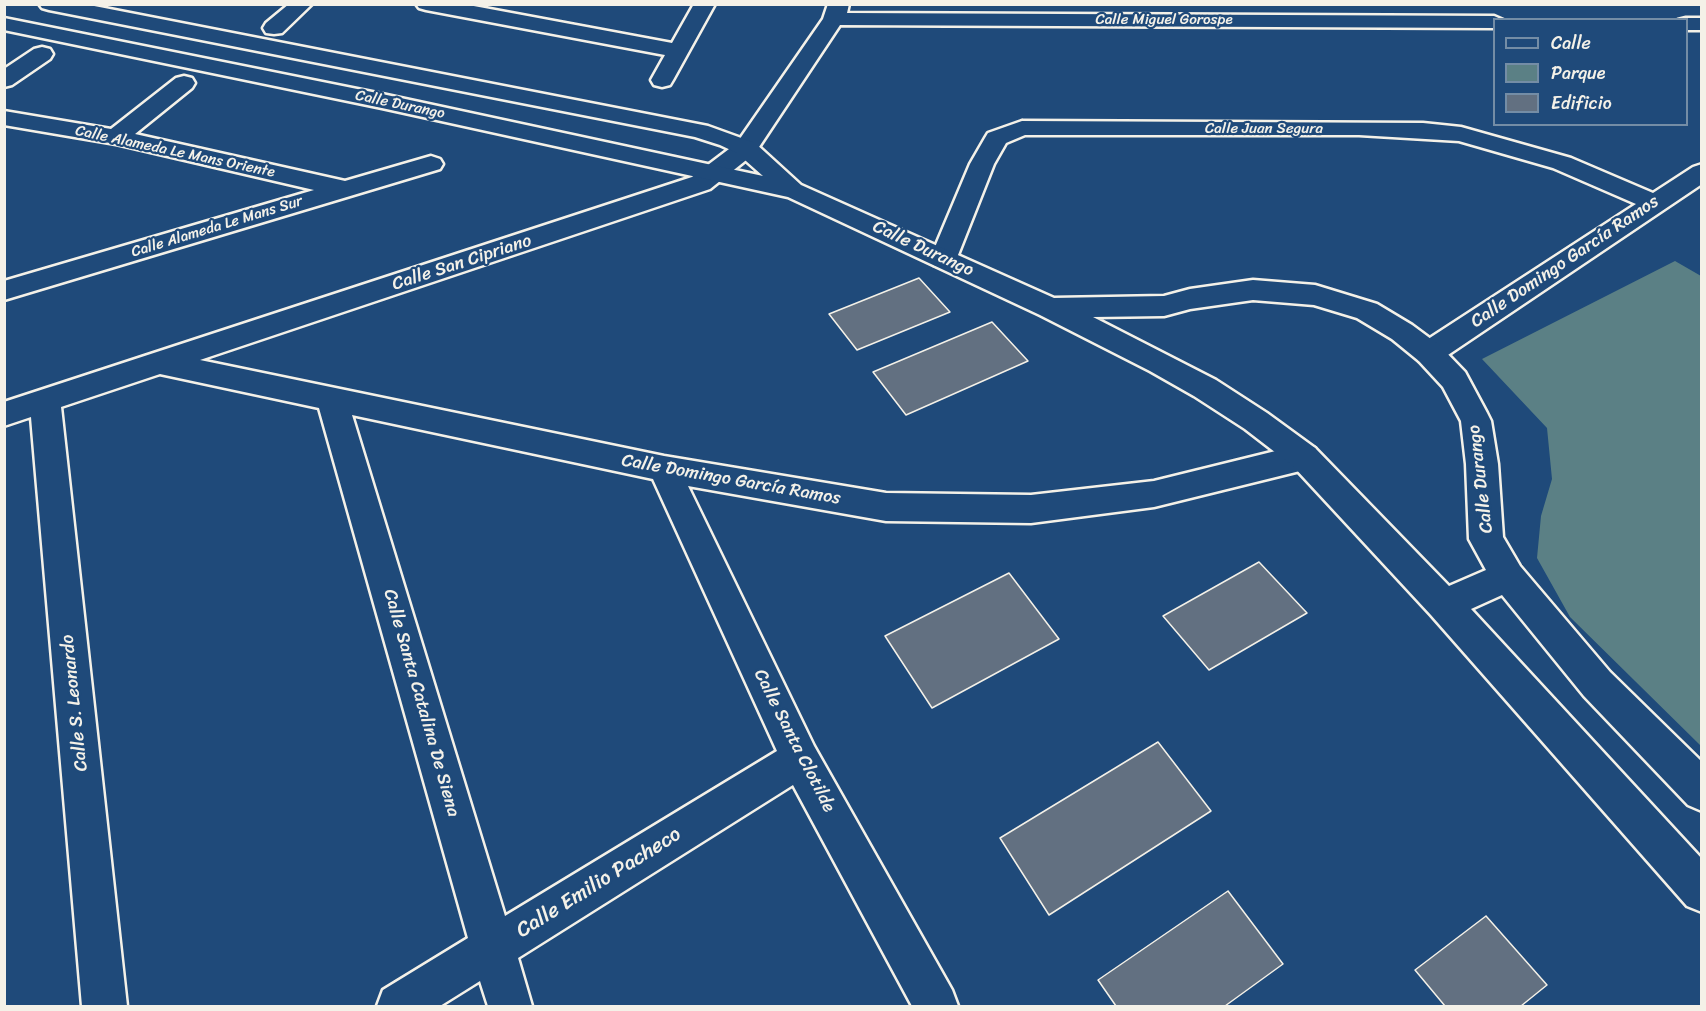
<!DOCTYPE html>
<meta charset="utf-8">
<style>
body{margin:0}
#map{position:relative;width:1706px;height:1011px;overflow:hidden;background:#1f4a7a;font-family:Sriracha,sans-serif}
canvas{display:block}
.frame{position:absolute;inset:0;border:6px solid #f4f1e8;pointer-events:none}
.legend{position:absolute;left:1493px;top:18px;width:195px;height:108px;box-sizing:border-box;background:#1f4a7a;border:2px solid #748da6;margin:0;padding:8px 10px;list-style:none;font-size:18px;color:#f4f1e8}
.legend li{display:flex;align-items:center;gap:12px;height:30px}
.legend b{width:30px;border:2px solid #748da6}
</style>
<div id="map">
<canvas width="1706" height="1011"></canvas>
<div class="frame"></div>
<ul class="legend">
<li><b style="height:8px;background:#1f4a7a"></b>Calle</li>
<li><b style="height:16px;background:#5b8085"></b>Parque</li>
<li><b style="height:16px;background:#627081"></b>Edificio</li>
</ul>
</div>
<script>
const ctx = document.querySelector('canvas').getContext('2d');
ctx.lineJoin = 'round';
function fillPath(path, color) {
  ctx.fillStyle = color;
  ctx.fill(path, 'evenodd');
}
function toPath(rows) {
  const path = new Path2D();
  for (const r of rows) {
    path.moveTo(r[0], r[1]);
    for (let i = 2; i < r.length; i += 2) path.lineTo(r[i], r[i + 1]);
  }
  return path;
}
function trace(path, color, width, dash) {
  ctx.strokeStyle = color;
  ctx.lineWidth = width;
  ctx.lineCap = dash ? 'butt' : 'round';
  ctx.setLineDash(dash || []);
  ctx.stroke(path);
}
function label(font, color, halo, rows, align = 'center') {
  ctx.font = font + ' Sriracha,sans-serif';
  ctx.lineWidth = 4.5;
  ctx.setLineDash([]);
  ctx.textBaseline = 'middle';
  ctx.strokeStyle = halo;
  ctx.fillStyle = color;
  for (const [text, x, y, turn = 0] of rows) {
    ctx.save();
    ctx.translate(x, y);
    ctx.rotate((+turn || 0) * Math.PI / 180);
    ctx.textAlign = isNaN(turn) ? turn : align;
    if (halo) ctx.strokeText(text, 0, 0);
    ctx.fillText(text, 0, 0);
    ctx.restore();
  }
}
const green = toPath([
 [1675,261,1701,276,1701,746,1570,617,1537,558,1541,516,1552,479,1547,428,1482,359]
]);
const building = toPath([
 [919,278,950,312,857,350,829,314,919,278],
 [992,322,1028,361,906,415,873,372,992,322],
 [1259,562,1307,613,1209,670,1163,616,1259,562],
 [1009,573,1059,639,932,708,885,636,1009,573],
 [1158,742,1211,811,1049,915,1000,838,1158,742],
 [1228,891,1283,964,1225,1006,1116,1006,1098,980,1228,891],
 [1486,916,1547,985,1521,1006,1445,1006,1415,970,1486,916]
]);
const minor = toPath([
 [289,4,312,4,282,33,274,34,266,33,263,28,266,23,289,4],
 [416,4,463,4,672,43,694,4,715,4,673,80,670,85,662,87,654,85,651,80,665,55,426,10,419,8,416,4],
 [828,4,849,4,847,13,1494,16,1503,20,1494,20,1494,28,840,25,755,153,710,189,200,360,664,456,886,493,1031,495,1154,481,1304,444,1315,448,1320,457,1315,466,1304,470,1154,507,1031,523,886,521,688,486,814,746,952,990,958,1006,912,1006,793,785,518,958,532,1006,488,1006,480,981,440,1006,377,1006,383,990,468,938,319,408,160,374,61,407,127,1006,82,1006,31,417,4,426,4,402,692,177,737,143,823,19,828,4],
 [352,415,653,479,777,751,505,916,352,415],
 [1686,18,1702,18,1702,30,1686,30,1686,20,1678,20,1686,18],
 [42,47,50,49,53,54,50,59,12,85,4,87,4,69,34,49,42,47],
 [184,76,192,78,195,83,192,88,135,134,345,181,431,156,440,159,443,164,440,169,4,300,4,281,314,190,116,144,4,125,4,111,111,129,176,78,184,76],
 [1022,121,1423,123,1461,127,1571,158,1653,193,1693,167,1702,164,1702,184,1439,361,1429,364,1419,361,1414,353,1419,345,1636,204,1553,168,1459,141,1359,135,1025,135,1006,143,994,164,954,265,944,268,934,265,930,259,970,164,985,138,988,133,1022,121]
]);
const major = toPath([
 [39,4,84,4,708,126,755,143,801,185,1054,298,1164,296,1190,289,1253,280,1315,285,1377,304,1412,325,1439,345,1465,372,1487,413,1491,421,1498,464,1503,537,1520,566,1610,672,1702,762,1702,811,1688,805,1584,696,1502,595,1471,609,1702,859,1702,912,1687,906,1431,615,1293,466,1245,429,1194,396,1150,371,1040,315,788,197,382,108,4,30,4,18,382,94,763,176,737,153,720,145,695,137,49,10,42,8,39,4],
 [1253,300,1314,305,1357,318,1392,339,1419,361,1443,387,1461,421,1466,464,1469,539,1486,570,1449,586,1315,448,1267,413,1216,380,1093,317,1164,316,1190,309,1253,300]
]);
const farStreetnames = [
 ["Calle Miguel Gorospe",1164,20],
 ["Calle Durango",400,105,12],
 ["Calle Juan Segura",1264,129],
 ["Calle Alameda Le Mans Oriente",175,152,12],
 ["Calle Alameda Le Mans Sur",217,227,-17]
];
const streetNames = [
 ["Calle Durango",923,249,25],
 ["Calle Domingo García Ramos",1565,262,-34],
 ["Calle San Cipriano",462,263,-18],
 ["Calle Durango",1481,479,-97],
 ["Calle Domingo García Ramos",731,480,10],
 ["Calle S. Leonardo",75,703,-96],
 ["Calle Santa Catalina De Siena",421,703,74],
 ["Calle Santa Clotilde",794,741,63]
];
const nearStreetnames = [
 ["Calle Emilio Pacheco",599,883,-32]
];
fillPath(green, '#5b8085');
fillPath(building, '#627081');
trace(building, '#f4f1e8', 1.5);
trace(minor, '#f4f1e8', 5);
trace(major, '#f4f1e8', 5);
fillPath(minor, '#1f4a7a');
fillPath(major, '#1f4a7a');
label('15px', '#f4f1e8', '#1f4a7a', farStreetnames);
label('18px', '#f4f1e8', '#1f4a7a', streetNames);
label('21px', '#f4f1e8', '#1f4a7a', nearStreetnames);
</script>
